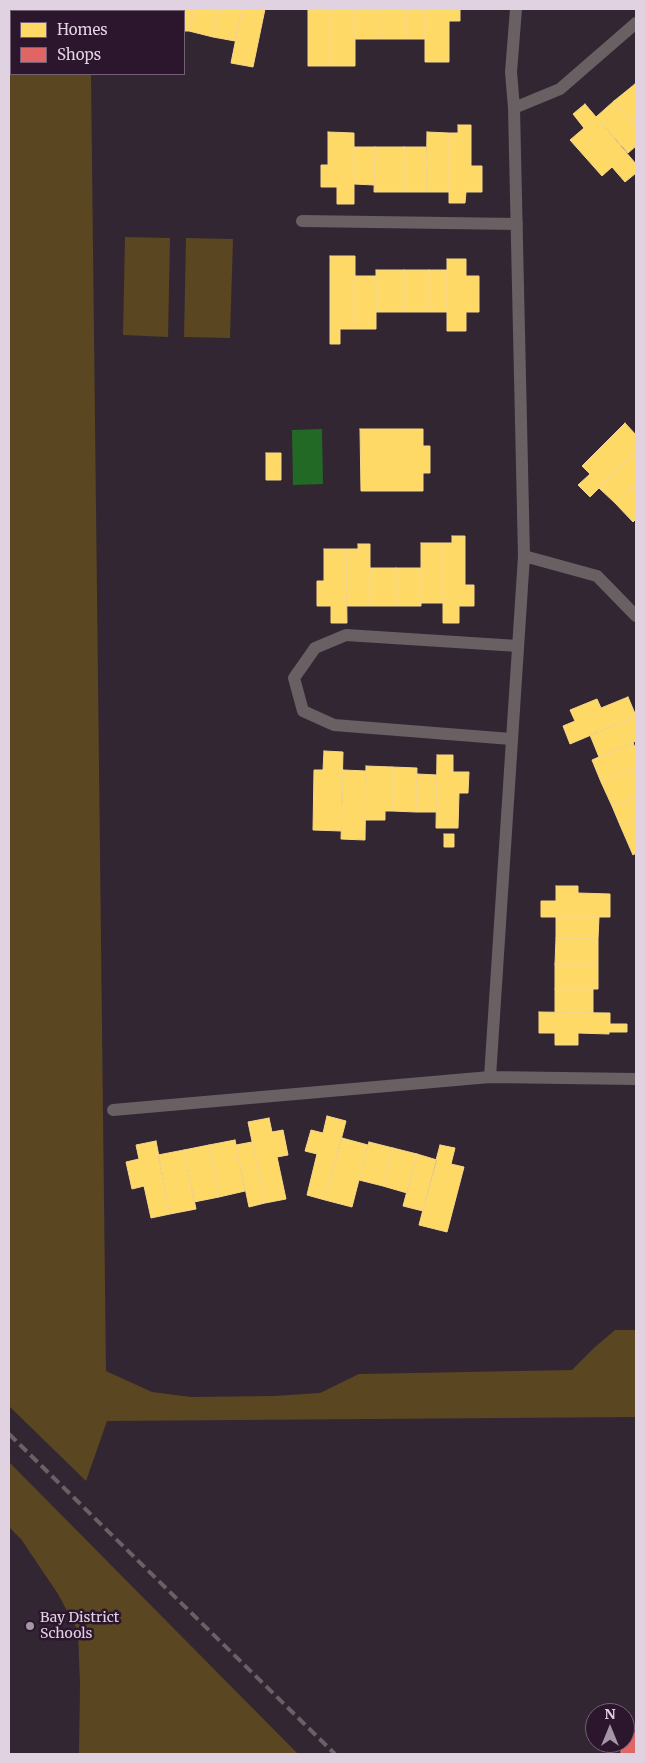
<!DOCTYPE html>
<style>
body{margin:0}
#map{position:relative;width:645px;height:1763px;overflow:hidden;background:#322632;font-family:Merriweather,serif}
canvas{display:block}
.frame{position:absolute;inset:0;border:10px solid #e1d2e2;pointer-events:none}
.legend{position:absolute;left:10px;top:10px;width:175px;height:65px;box-sizing:border-box;background:#2c162e;border:1px solid #746176;margin:0;padding:6px 9px;list-style:none;font-size:15px;color:#e1d2e2}
.legend li{display:flex;align-items:center;gap:10px;height:25px}
.legend b{width:25px;border:1px solid #746176}
.north{position:absolute;left:585px;top:1703px;width:50px;height:50px;box-sizing:border-box;background:#2c162e;border:1px solid #746176;border-radius:50%;rotate:0deg;font-size:14px;font-weight:700;line-height:20px;text-align:center;color:#e1d2e2}
.north::after{content:'';display:block;margin:auto;width:18px;height:22px;background:#a496a4;clip-path:polygon(50% 0,100% 100%,50% 72%,0 100%)}
</style>
<div id="map">
<canvas width="645" height="1763"></canvas>
<div class="frame"></div>
<ul class="legend">
<li><b style="height:14px;background:#ffd966"></b>Homes</li>
<li><b style="height:14px;background:#e06666"></b>Shops</li>
</ul>
<div class="north">N</div>
</div>
<script>
const ctx = document.querySelector('canvas').getContext('2d');
ctx.lineJoin = 'round';
function fillPath(path, color) {
  ctx.fillStyle = color;
  ctx.fill(path, 'evenodd');
}
function toPath(rows) {
  const path = new Path2D();
  for (const r of rows) {
    path.moveTo(r[0], r[1]);
    for (let i = 2; i < r.length; i += 2) path.lineTo(r[i], r[i + 1]);
  }
  return path;
}
function trace(path, color, width, dash) {
  ctx.strokeStyle = color;
  ctx.lineWidth = width;
  ctx.lineCap = dash ? 'butt' : 'round';
  ctx.setLineDash(dash || []);
  ctx.stroke(path);
}
function label(font, color, halo, rows, align = 'center') {
  ctx.font = font + ' Merriweather,serif';
  ctx.lineWidth = 5;
  ctx.setLineDash([]);
  ctx.textBaseline = 'middle';
  ctx.strokeStyle = halo;
  ctx.fillStyle = color;
  for (const [text, x, y, turn = 0] of rows) {
    ctx.save();
    ctx.translate(x, y);
    ctx.rotate((+turn || 0) * Math.PI / 180);
    ctx.textAlign = isNaN(turn) ? turn : align;
    if (halo) ctx.strokeText(text, 0, 0);
    ctx.fillText(text, 0, 0);
    ctx.restore();
  }
}
const green = toPath([
 [9,9,90,9,90,11,11,11,11,74,91,74,106,1371,152,1392,191,1397,274,1396,320,1393,359,1374,572,1370,594,1348,615,1330,636,1330,636,1417,107,1421,86,1481,9,1406],
 [125,237,170,238,168,337,123,335],
 [186,238,233,239,230,338,184,337],
 [9,1462,298,1754,79,1754,80,1685,78,1631,58,1594,21,1539,9,1527]
]);
const water = toPath([
 [322,429,323,484,293,485,292,430]
]);
const homes = toPath([
 [118,9,144,9,144,11,118,11,118,9],
 [144,9,166,9,165,11,144,11,144,9],
 [166,9,194,9,189,31,184,31,184,11,165,11,166,9],
 [194,9,219,9,213,37,189,31,194,9],
 [219,9,242,9,235,41,213,37,219,9],
 [242,9,265,9,253,67,231,63,242,9],
 [308,9,331,9,331,66,308,66,308,9],
 [331,9,355,9,355,66,331,66,331,9],
 [355,9,379,9,380,39,355,39,355,9],
 [379,9,407,9,407,39,380,39,379,9],
 [407,9,425,9,425,39,407,39,407,9],
 [425,9,460,9,460,21,449,21,449,62,425,62,425,9],
 [635,84,636,86,636,127,614,101,635,84],
 [614,101,636,127,636,146,628,153,596,117,614,101],
 [585,104,636,164,636,173,625,182,612,167,602,176,570,140,584,128,573,114,585,104],
 [458,125,471,125,471,166,482,166,482,192,466,192,465,203,449,203,449,133,458,133,458,125],
 [328,132,354,133,354,204,337,204,337,187,321,187,321,165,328,165,328,132],
 [427,132,449,133,449,192,426,192,427,132],
 [354,147,375,147,374,185,354,184,354,147],
 [375,147,404,147,404,192,374,192,375,147],
 [404,147,426,147,426,192,404,192,404,147],
 [330,256,355,256,355,329,340,329,340,344,330,344,330,256],
 [447,259,466,259,466,276,479,276,479,312,466,312,466,331,447,331,447,259],
 [376,270,404,270,404,312,376,312,376,270],
 [404,270,429,270,429,312,404,312,404,270],
 [429,270,447,270,447,312,429,312,429,270],
 [355,276,376,276,376,329,355,329,355,276],
 [625,423,636,435,636,451,590,497,578,485,590,474,582,466,625,423],
 [360,429,423,429,423,446,430,446,430,473,423,473,423,491,361,491,360,429],
 [636,451,636,483,615,503,599,488,636,451],
 [266,453,281,453,281,480,266,480,266,453],
 [636,483,636,519,633,522,615,503,636,483],
 [452,536,465,536,465,585,474,585,474,606,459,606,459,623,443,623,443,543,452,543,452,536],
 [421,543,443,543,443,603,421,603,421,543],
 [358,544,370,544,370,606,347,606,346,549,358,549,358,544],
 [324,549,346,549,347,623,331,623,331,606,317,606,317,581,324,581,324,549],
 [370,568,396,568,396,606,370,606,370,568],
 [396,568,421,568,421,606,396,606,396,568],
 [628,697,636,716,570,744,563,726,575,721,570,710,597,699,601,708,628,697],
 [636,716,636,741,599,757,590,735,636,716],
 [633,742,636,751,636,768,601,782,592,760,633,742],
 [324,751,343,752,341,831,313,830,314,770,323,770,324,751],
 [437,755,453,755,453,772,469,772,468,793,459,793,458,828,436,828,437,755],
 [366,766,392,767,392,811,385,811,385,820,365,820,366,766],
 [392,767,417,768,416,812,392,811,392,767],
 [636,768,636,796,612,806,601,782,636,768],
 [343,770,366,771,365,840,341,839,343,770],
 [417,774,437,775,436,812,416,812,417,774],
 [636,796,636,819,620,825,612,806,636,796],
 [636,819,636,853,633,855,620,825,636,819],
 [444,834,454,834,454,847,444,847,444,834],
 [556,886,578,886,578,893,610,894,610,917,541,917,541,901,556,901,556,886],
 [556,917,599,917,598,939,556,938,556,917],
 [556,938,598,939,598,964,555,964,556,938],
 [555,964,598,964,598,989,555,989,555,964],
 [555,989,593,989,593,1013,555,1012,555,989],
 [539,1012,610,1013,610,1024,627,1024,627,1032,609,1032,609,1034,578,1033,578,1045,555,1045,555,1033,539,1033,539,1012],
 [327,1116,346,1121,325,1200,307,1195,317,1154,305,1151,311,1130,323,1133,327,1116],
 [269,1118,272,1132,283,1130,288,1155,277,1157,286,1199,265,1203,248,1122,269,1118],
 [342,1138,368,1145,352,1207,325,1200,342,1138],
 [235,1140,245,1191,219,1197,209,1145,235,1140],
 [156,1141,170,1214,151,1218,144,1186,132,1189,126,1162,139,1159,136,1145,156,1141],
 [252,1142,265,1203,249,1207,236,1145,252,1142],
 [369,1142,393,1148,383,1186,359,1180,369,1142],
 [209,1145,219,1197,194,1202,184,1150,209,1145],
 [440,1145,455,1148,451,1164,464,1167,447,1232,419,1225,440,1145],
 [393,1148,417,1154,407,1193,383,1186,393,1148],
 [184,1150,196,1209,170,1214,158,1155,184,1150],
 [417,1154,437,1160,423,1211,403,1206,417,1154]
]);
const shops = toPath([
 [625,1732,636,1733,636,1754,621,1754,621,1743,625,1743,625,1732]
]);
const lane = toPath([
 [514,108,560,89,636,23],
 [302,221,517,224],
 [524,556,597,576,636,616],
 [511,739,334,725,303,711,294,678,315,648,346,635,518,646],
 [490,1077,524,556,514,108,511,72,516,9],
 [113,1110,490,1077,636,1079]
]);
const rail = toPath([
 [9,1434,335,1754]
]);
const markers = [
 [30,1626,5,"#a496a4"]
];
const poiNames = [
 ["Bay District",40,1618],
 ["Schools",40,1634]
];
fillPath(green, '#5a4621');
fillPath(water, '#236926');
fillPath(homes, '#ffd966');
trace(homes, '#f6d78b', 1);
fillPath(shops, '#e06666');
trace(shops, '#e0868b', 1);
trace(lane, '#686063', 12);
trace(rail, '#696166', 4, [10, 5]);
for (const [x, y, r, color] of markers) {
  const dot = new Path2D();
  dot.arc(x, y, r, 0, 2 * Math.PI);
  ctx.fillStyle = color;
  ctx.fill(dot);
  trace(dot, '#2c162e', 2);
}
label('14px', '#e1d2e2', '#2c162e', poiNames, 'left');
</script>
